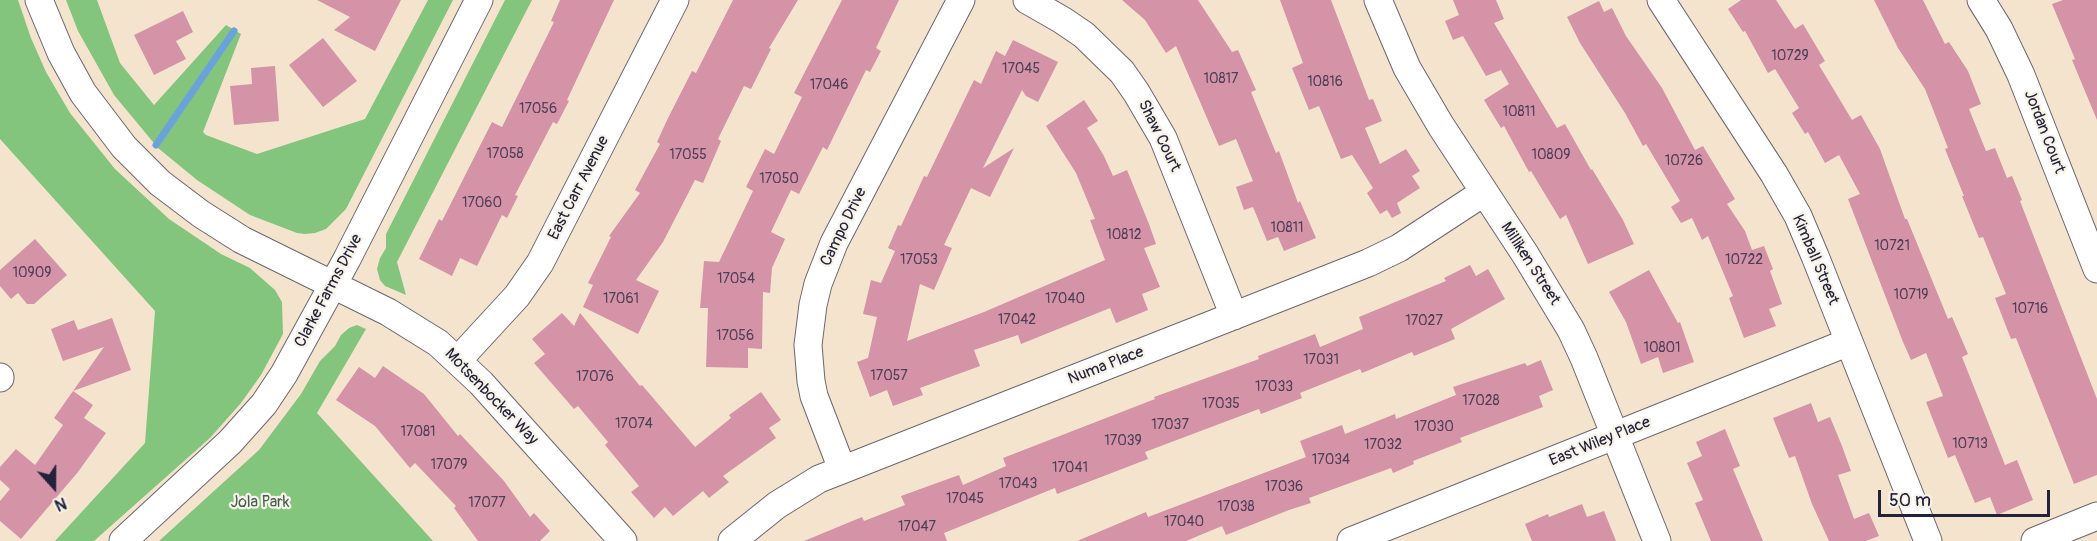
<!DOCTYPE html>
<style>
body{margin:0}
#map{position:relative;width:2097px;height:541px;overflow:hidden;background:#f5e4cd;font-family:Pangolin,sans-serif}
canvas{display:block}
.north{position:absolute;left:24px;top:457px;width:60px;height:60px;-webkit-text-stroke:4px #f7f3e8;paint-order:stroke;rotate:159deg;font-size:16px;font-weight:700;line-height:24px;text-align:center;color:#22223b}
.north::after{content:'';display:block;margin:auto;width:21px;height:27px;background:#22223b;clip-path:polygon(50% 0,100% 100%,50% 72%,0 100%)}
.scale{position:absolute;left:1878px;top:490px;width:172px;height:27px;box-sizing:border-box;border:3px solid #22223b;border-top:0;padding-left:8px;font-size:18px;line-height:21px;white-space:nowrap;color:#22223b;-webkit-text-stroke:4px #f7f3e8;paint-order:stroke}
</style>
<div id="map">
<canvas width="2097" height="541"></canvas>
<div class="north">N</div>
<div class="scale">50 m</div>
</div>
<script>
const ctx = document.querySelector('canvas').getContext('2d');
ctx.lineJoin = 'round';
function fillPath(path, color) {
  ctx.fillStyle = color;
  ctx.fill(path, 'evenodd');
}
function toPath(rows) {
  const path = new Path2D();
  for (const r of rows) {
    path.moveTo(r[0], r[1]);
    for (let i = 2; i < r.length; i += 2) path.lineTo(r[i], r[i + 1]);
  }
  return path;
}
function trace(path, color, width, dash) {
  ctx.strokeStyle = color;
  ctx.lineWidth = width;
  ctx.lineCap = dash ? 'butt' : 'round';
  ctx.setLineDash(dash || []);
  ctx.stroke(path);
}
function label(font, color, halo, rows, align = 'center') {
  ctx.font = font + ' Pangolin,sans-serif';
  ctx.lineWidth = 4.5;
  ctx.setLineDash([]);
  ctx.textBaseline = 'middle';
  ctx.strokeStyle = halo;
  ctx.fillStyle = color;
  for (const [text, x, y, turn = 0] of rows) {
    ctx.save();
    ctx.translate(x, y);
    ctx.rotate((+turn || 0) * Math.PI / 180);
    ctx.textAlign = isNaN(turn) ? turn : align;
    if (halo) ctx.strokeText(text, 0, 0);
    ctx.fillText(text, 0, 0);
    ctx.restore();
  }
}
const green = toPath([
 [0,0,18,0,31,38,46,72,70,113,115,169,169,219,221,254,250,268,275,290,282,302,283,334,261,375,241,403,210,438,94,541,55,541,145,443,155,311,0,139],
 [66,0,97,0,120,63,154,105,226,25,241,34,203,132,206,135,257,154,365,119,428,0,453,0,346,209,326,229,315,233,304,234,297,233,250,215,197,180,158,148,114,95,78,31],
 [505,0,532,0,397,262,406,295,385,286,380,280,377,269,380,258,386,248,386,234],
 [357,325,366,329,317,413,433,541,159,541,259,450,301,394,320,361,335,346,341,335,349,328]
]);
const stream = toPath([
 [156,145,234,31]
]);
const building = toPath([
 [317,0,401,0,375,51,334,30,350,17],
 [560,0,614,0,567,100,569,101,557,124,553,122,515,195,518,196,507,218,502,215,477,266,460,258,452,276,419,259,439,219,442,221,492,122,502,127,554,22,551,21],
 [733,0,798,0,769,48,771,49,751,89,744,86,718,139,721,141,703,183,695,180,663,242,636,280,659,291,638,334,583,307,593,285,588,283,611,237,609,236,640,193,635,190,660,144,657,142,668,118,692,71,696,73],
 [842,0,899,0,876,48,881,51,870,72,866,70,827,150,823,147,799,194,791,190,771,232,785,239,772,268,770,293,763,292,762,349,748,348,748,368,706,367,708,308,700,308,704,261,719,262,753,191,746,187,765,149,774,154,802,97,794,93],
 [1122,0,1198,0,1232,52,1238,50,1256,90,1251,92,1276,153,1279,151,1298,203,1300,201,1316,238,1284,251,1278,237,1267,241,1253,207,1244,210,1236,187,1253,181,1236,139,1219,146,1176,46,1166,53,1145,20],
 [1280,0,1331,0,1369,100,1373,99,1382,121,1365,128,1380,164,1406,149,1420,171,1412,176,1420,188,1397,203,1401,213,1392,218,1387,210,1380,214,1367,193,1373,188,1352,155,1341,159,1319,106,1309,110,1292,68,1303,63],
 [1453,0,1496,0,1504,19,1494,23,1557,128,1565,124,1591,170,1592,169,1623,220,1634,244,1588,264,1566,215,1560,219,1531,171,1529,172,1504,126,1501,128,1484,100,1509,84,1501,70,1486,76,1463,36,1453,40,1445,21,1459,15],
 [1741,0,1776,0,1795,29,1803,24,1825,61,1819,65,1852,120,1861,115,1880,149,1905,219,1907,219,1948,319,1952,317,1968,354,1962,357,2005,465,2017,460,2033,500,1997,515,1990,497,1975,503,1955,455,1948,458,1926,402,1943,396,1926,353,1911,360,1903,342,1848,199,1860,194,1839,155,1825,163,1808,132,1805,134,1792,113,1799,108,1775,69,1768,73,1745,31,1743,32,1728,9],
 [1874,0,1923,0,1945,44,1949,42,1968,71,1981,104,1969,109,1986,151,1995,148,2007,178,2012,176,2022,200,2020,201,2097,399,2097,475,2074,484,2016,338,2011,339,1995,298,2006,294,1983,237,1979,238,1962,196,1964,196,1945,149,1948,148,1925,89,1898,48],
 [2063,0,2097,0,2097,120,2072,60,2075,59,2052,4],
 [1599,1,1604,12,1612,8,1626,36,1662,88,1695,150,1703,146,1735,199,1727,204,1745,231,1752,250,1764,246,1773,269,1770,271,1782,304,1769,309,1776,326,1744,338,1729,298,1733,296,1708,236,1702,240,1692,218,1681,223,1671,207,1680,201,1646,144,1643,146,1625,113,1580,43,1567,17],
 [183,11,193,32,176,41,186,59,154,75,134,35],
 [323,38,357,81,323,107,289,65],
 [1013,40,1058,62,1038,102,1026,96,1022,90,983,168,1014,148,990,197,971,188,944,245,952,248,934,290,920,284,907,341,984,312,1105,260,1090,220,1095,219,1076,173,1046,126,1084,100,1098,121,1087,128,1104,156,1113,176,1127,170,1149,224,1156,244,1144,248,1160,287,1142,294,1148,310,1116,323,1110,308,1021,344,1018,335,974,350,980,366,920,388,923,395,893,406,887,390,870,397,857,362,868,358,877,317,863,314,871,280,881,283,895,251,888,248,898,225,901,226,924,176,927,177,974,80,981,84,996,51,1005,56],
 [275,66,279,121,234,125,230,86,252,84,251,68],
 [35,239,67,275,34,304,27,304,18,293,11,299,0,286,0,270],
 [1470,265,1476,276,1488,269,1505,299,1451,329,1455,339,1414,356,1412,352,1362,373,1360,369,1300,393,1302,398,1261,414,1259,409,1145,452,1148,459,1057,494,1055,488,944,533,947,541,804,541,862,517,864,521,905,505,901,496,959,475,963,485,1006,466,1003,458,1155,399,1154,397,1259,359,1258,356,1315,334,1320,347,1363,329,1359,317,1446,281,1444,278],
 [1649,270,1678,323,1680,322,1694,362,1663,373,1658,357,1641,364,1626,322,1609,292],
 [562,313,574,326,580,313,640,386,642,385,695,447,731,418,729,415,761,392,781,420,769,428,776,438,723,476,729,482,709,498,703,491,673,516,665,507,654,518,631,492,639,486,605,445,608,442,578,406,574,409,534,363,545,354,532,339],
 [112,318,131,370,73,391,104,347,63,361,51,329,74,320,78,330],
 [1541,360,1553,390,1539,396,1543,407,1460,438,1462,442,1413,461,1414,464,1393,473,1391,468,1309,498,1311,503,1289,510,1226,535,1222,526,1186,541,1077,541,1146,512,1148,517,1306,457,1300,441,1342,425,1345,434,1395,414,1396,419,1456,395,1453,387,1525,363,1527,366],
 [383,366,424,394,458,436,460,434,504,481,530,517,534,513,550,531,540,541,478,541,454,508,456,506,415,463,410,468,375,426,336,400,359,367,375,378],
 [73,391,93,405,84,418,106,433,78,472,21,539,0,521,0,501,10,489,0,480,0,467,16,449,35,465,63,425,54,418],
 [1811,403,1818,422,1830,417,1842,446,1851,471,1838,475,1854,519,1869,513,1879,536,1866,541,1829,541,1812,504,1795,456,1789,458,1773,418],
 [1725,429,1740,466,1733,469,1763,541,1711,541,1695,503,1703,500,1687,463,1702,456,1696,442],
 [1582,504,1587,517,1604,511,1616,541,1532,541,1525,524,1548,514,1549,517]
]);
const minor = toPath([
 [39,0,61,53,83,93,124,147,160,183,201,214,242,240,388,312,438,343,481,383,623,541],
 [1027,0,1062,20,1084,35,1122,72,1136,92,1163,138,1234,316],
 [1378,0,1407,68,1441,126,1525,254,1571,330,1584,358,1657,541],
 [1661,0,1774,174,1798,216,1815,256,1928,541],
 [1981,0,1999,29,2021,75,2097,269],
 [458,360,517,296,540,263,675,0],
 [0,377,0,378],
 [842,469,814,396,811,381,808,345,813,305,818,284,834,243,961,0],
 [123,541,230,442,264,404,284,374,347,259,479,0],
 [732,541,777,505,819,479,1368,263,1399,248,1483,193],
 [1351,541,1849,342],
 [2035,541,2097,516]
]);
const numberNames = [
 ["10729",1790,56],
 ["17045",1021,69],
 ["10817",1221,79],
 ["10816",1325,82],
 ["17046",829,85],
 ["17056",538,109],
 ["10811",1519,112],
 ["17058",505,154],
 ["17055",688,155],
 ["10809",1551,155],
 ["10726",1684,161],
 ["17050",779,179],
 ["17060",482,203],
 ["10811",1287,228],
 ["10812",1124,235],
 ["10721",1892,246],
 ["17053",919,260],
 ["10722",1744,260],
 ["10909",32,273],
 ["17054",736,279],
 ["10719",1911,295],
 ["17061",621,299],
 ["17040",1065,299],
 ["10716",2030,309],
 ["17042",1017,320],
 ["17027",1424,321],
 ["17056",735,336],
 ["10801",1662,348],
 ["17031",1321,360],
 ["17057",889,376],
 ["17076",595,377],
 ["17033",1274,387],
 ["17028",1481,401],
 ["17035",1221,404],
 ["17074",634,424],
 ["17037",1170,425],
 ["17030",1434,427],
 ["17081",418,432],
 ["17039",1123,441],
 ["10713",1970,444],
 ["17032",1383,445],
 ["17034",1331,460],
 ["17079",449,465],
 ["17041",1070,468],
 ["17043",1018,484],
 ["17036",1284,487],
 ["17045",965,499],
 ["17077",487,503],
 ["17038",1236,507],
 ["17040",1184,522],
 ["17047",917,527]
];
const streetNames = [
 ["Jordan Court",2044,132,69],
 ["Shaw Court",1159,136,64],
 ["East Carr Avenue",579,188,-63],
 ["Campo Drive",844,227,-64],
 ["Kimball Street",1815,260,67],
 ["Milliken Street",1530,264,57],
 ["Clarke Farms Drive",329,291,-62],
 ["Numa Place",1106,366,-21],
 ["Motsenbocker Way",491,397,46],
 ["East Wiley Place",1600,442,-22]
];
const parkNames = [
 ["Jola Park",260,503]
];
fillPath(green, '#84c57d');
trace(stream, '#6aa3d9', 7);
fillPath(building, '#d493a7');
trace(minor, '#6c666e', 29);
trace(minor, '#fff', 27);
label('14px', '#4e3e56', null, numberNames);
label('16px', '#22223b', '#f7f3e8', streetNames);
label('16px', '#445b52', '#f7f3e8', parkNames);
</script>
